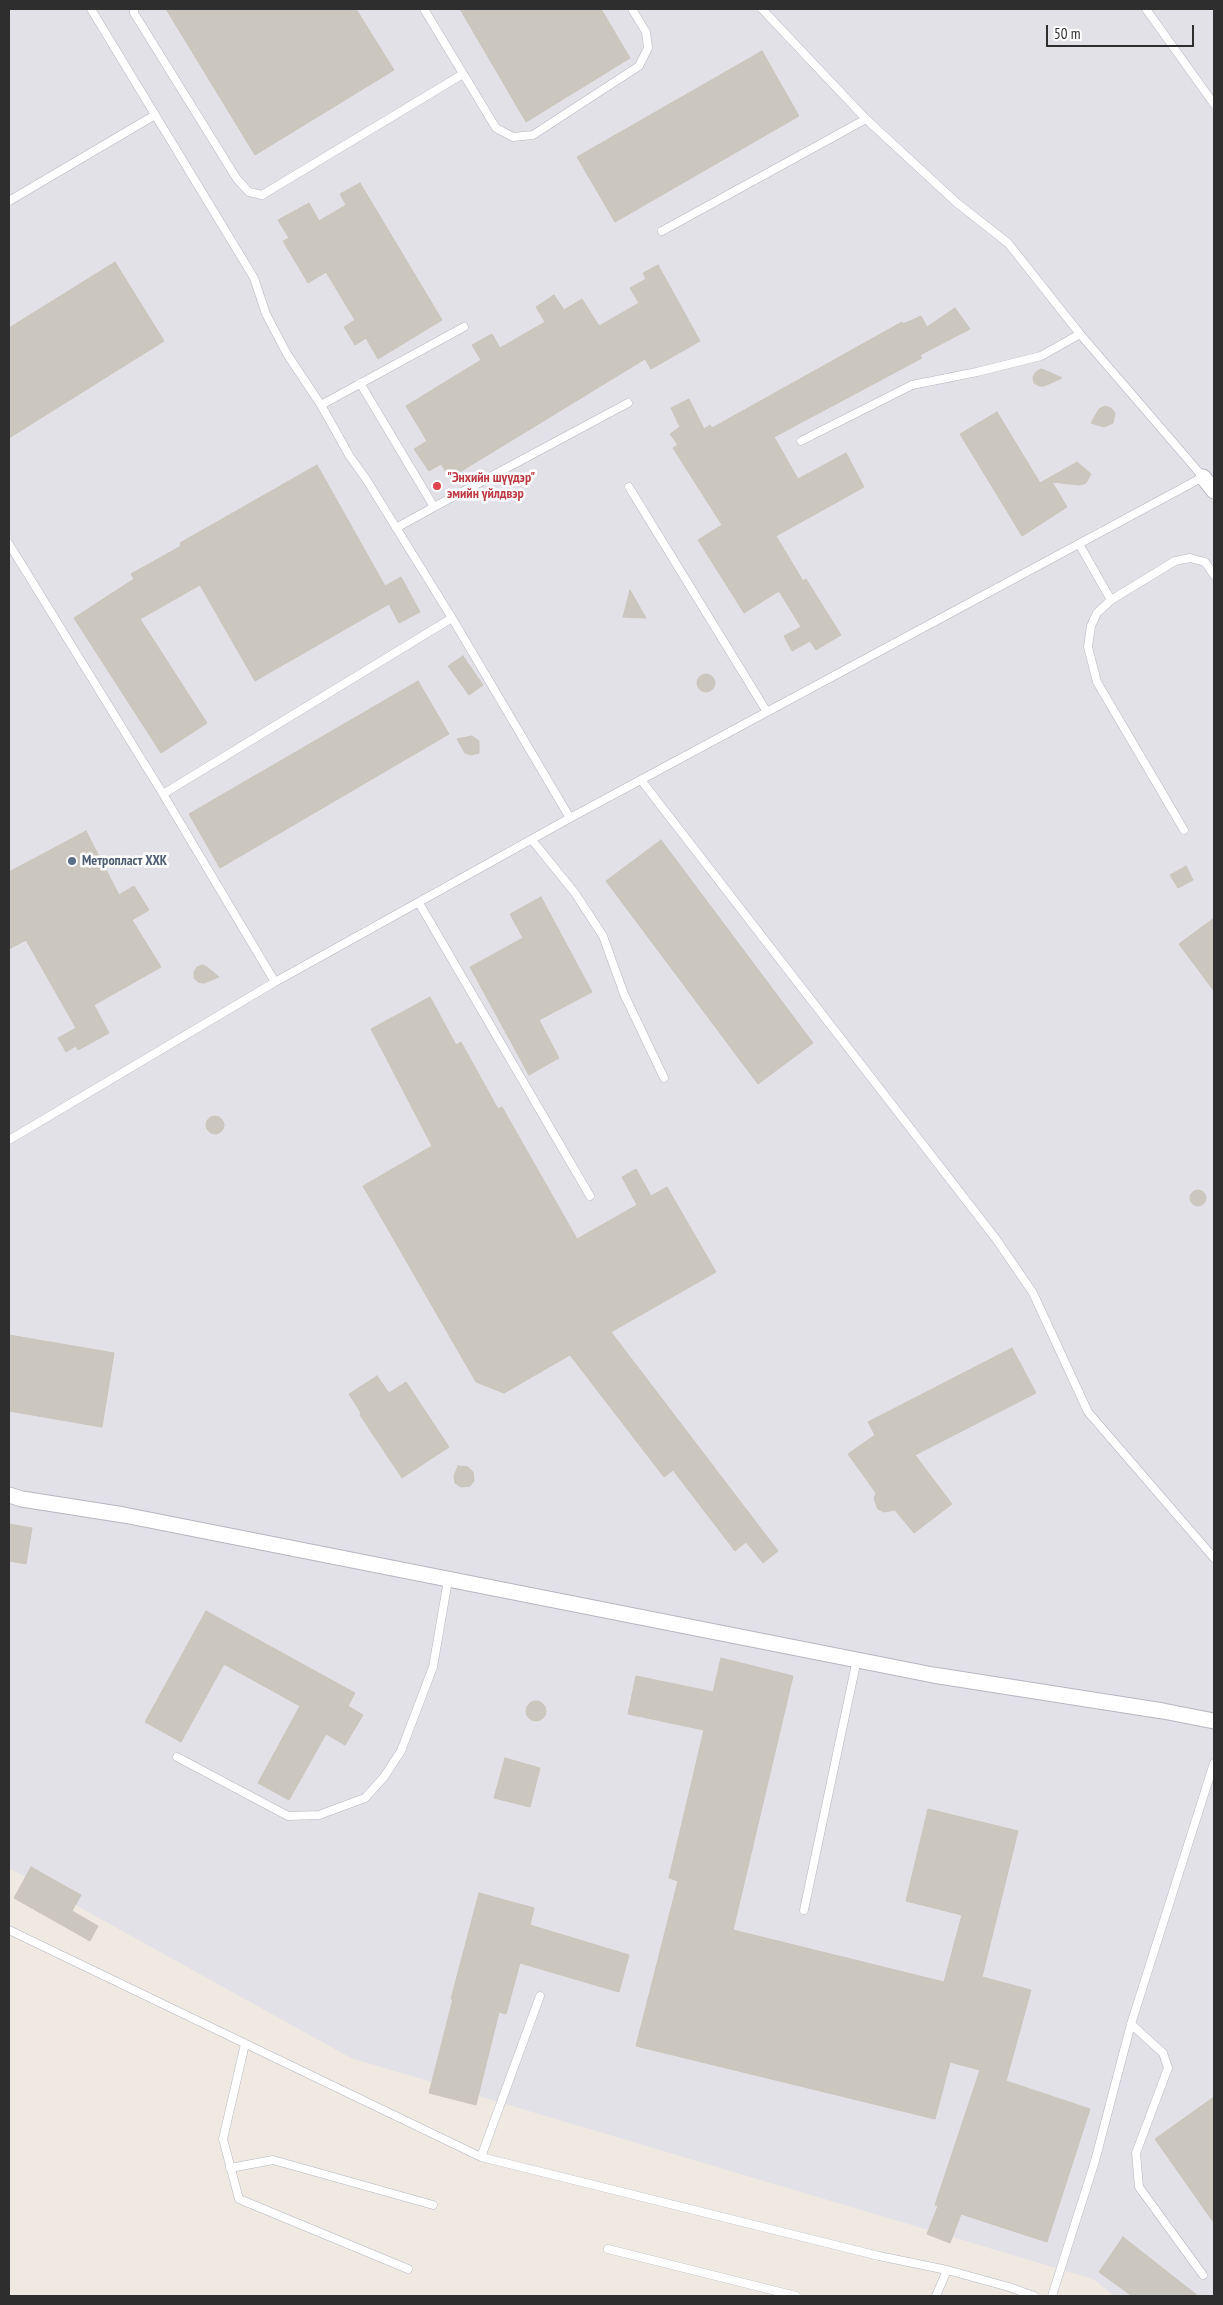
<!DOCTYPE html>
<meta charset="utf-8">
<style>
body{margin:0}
#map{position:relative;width:1223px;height:2305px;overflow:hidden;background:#efe9e1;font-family:"PT Sans Narrow",sans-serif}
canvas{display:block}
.frame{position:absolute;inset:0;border:10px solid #2e2e2e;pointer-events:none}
.scale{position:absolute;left:1046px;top:25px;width:148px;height:22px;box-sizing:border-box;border:2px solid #2e2e2e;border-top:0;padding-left:6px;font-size:15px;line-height:18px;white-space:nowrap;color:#2e2e2e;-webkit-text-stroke:4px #fff;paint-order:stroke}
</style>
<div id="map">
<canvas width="1223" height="2305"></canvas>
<div class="frame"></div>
<div class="scale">50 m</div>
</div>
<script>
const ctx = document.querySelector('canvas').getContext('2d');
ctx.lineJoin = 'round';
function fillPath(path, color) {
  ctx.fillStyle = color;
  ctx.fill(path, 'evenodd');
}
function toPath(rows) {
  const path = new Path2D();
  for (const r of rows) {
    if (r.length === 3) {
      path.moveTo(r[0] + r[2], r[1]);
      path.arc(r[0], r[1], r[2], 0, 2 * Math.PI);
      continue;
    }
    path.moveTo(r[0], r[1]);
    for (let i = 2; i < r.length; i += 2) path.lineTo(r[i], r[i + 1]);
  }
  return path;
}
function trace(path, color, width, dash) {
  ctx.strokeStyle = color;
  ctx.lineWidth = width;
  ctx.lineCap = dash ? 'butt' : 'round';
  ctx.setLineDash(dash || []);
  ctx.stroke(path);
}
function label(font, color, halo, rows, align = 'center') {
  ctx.font = font + ' "PT Sans Narrow",sans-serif';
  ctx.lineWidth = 5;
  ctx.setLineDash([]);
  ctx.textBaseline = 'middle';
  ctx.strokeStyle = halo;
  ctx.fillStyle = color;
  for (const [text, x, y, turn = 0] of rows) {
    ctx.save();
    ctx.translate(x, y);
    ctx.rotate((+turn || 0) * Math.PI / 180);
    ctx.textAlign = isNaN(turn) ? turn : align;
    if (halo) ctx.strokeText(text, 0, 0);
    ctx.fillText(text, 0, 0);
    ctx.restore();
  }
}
const industrial = toPath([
 [9,9,1214,9,1214,2296,1114,2296,1093,2279,351,2058,9,1868]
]);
const building = toPath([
 [166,9,356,9,394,70,255,155,166,9],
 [460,9,601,9,630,58,526,122,460,9],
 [762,51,799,116,615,222,577,157,762,51],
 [360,183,442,320,378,359,366,338,355,345,344,327,355,320,326,272,308,283,283,241,289,238,278,220,309,203,319,221,346,205,340,194,360,183],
 [115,262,164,341,9,438,9,328,115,262],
 [658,265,700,341,651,369,645,359,450,478,441,464,429,471,414,449,427,441,406,406,481,360,472,345,492,334,500,348,545,322,536,307,554,295,564,310,582,299,599,326,639,303,630,288,646,279,643,273,658,265],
 [955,308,970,329,920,355,922,358,774,437,798,479,846,453,864,487,776,536,803,581,806,579,841,635,816,650,810,641,792,651,784,636,801,627,779,591,744,613,698,540,722,525,673,448,678,445,670,434,680,427,671,408,689,399,704,429,710,425,712,428,902,322,903,324,910,321,921,316,927,327,955,308],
 [1041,369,1044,370,1062,378,1044,386,1039,386,1034,383,1033,377,1036,372,1041,369],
 [1105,406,1111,408,1115,413,1113,423,1104,427,1091,423,1099,409,1105,406],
 [997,412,1040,483,1077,462,1091,474,1086,483,1080,485,1052,482,1067,507,1022,536,960,434,997,412],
 [317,465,385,586,401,577,420,612,399,623,389,604,255,681,200,585,140,619,207,723,161,753,74,618,134,579,131,574,181,546,180,543,317,465],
 [630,590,646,618,623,617,630,590],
 [463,656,483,685,469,695,448,666,463,656],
 [706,683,9],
 [418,681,449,734,220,868,189,814,418,681],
 [472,736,479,741,479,753,471,755,465,753,457,739,472,736],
 [86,831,119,895,134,886,149,910,132,920,161,967,94,1005,109,1033,78,1050,76,1046,66,1052,58,1038,76,1028,26,940,9,949,9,872,86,831],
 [661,840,813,1043,758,1084,606,881,661,840],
 [1186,866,1193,880,1178,888,1170,875,1186,866],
 [541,897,592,992,539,1020,559,1058,529,1075,470,967,523,938,510,914,541,897],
 [1214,918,1214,991,1179,944,1214,918],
 [202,965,207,967,219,977,204,983,198,982,194,978,194,972,197,967,202,965],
 [430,997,456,1045,461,1042,498,1109,502,1107,577,1239,637,1205,622,1177,636,1169,651,1196,667,1187,716,1272,611,1332,778,1551,763,1563,746,1542,735,1551,673,1470,664,1477,570,1355,504,1393,476,1382,363,1186,432,1146,371,1029,430,997],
 [215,1125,9],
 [1198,1198,8],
 [9,1335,114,1353,102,1427,9,1411,9,1335],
 [1012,1348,1036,1393,915,1455,952,1504,914,1533,895,1510,884,1512,878,1509,874,1499,876,1493,848,1454,875,1435,868,1422,1012,1348],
 [377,1376,389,1393,406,1382,449,1447,402,1478,360,1415,361,1413,349,1394,377,1376],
 [458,1466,468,1467,473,1472,474,1481,470,1486,461,1487,455,1483,454,1476,458,1466],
 [9,1524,32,1528,26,1564,9,1561,9,1524],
 [206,1611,355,1693,348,1706,363,1715,345,1745,326,1734,289,1800,258,1783,300,1706,224,1664,181,1742,145,1722,206,1611],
 [721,1658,793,1676,733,1930,944,1982,962,1915,906,1901,928,1809,1018,1831,982,1977,1031,1990,1006,2081,1090,2109,1047,2242,961,2214,950,2243,927,2234,938,2206,935,2205,980,2070,950,2062,935,2119,636,2046,678,1881,669,1878,704,1730,628,1714,636,1676,713,1692,721,1658],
 [536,1711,10],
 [505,1758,540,1768,530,1807,494,1798,505,1758],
 [31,1867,81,1895,72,1911,98,1926,90,1941,14,1898,31,1867],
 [479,1893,534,1908,530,1925,629,1955,619,1992,520,1963,506,2014,499,2012,476,2105,429,2093,453,1999,451,1999,479,1893],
 [1214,2097,1214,2223,1155,2139,1214,2097],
 [1123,2237,1198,2296,1132,2296,1099,2272,1123,2237]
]);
const service = toPath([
 [91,9,254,278,266,314,287,354,321,405,349,455,366,479,452,618,570,818],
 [134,9,134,13,237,179,249,192,262,195,463,74],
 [424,9,496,128,513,137,533,135,639,66,648,48,646,32,632,9],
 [1146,9,1214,104],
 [9,201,155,115],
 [662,231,866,119],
 [360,383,434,507,396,528],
 [321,405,464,327],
 [801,441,912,385,977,372,1041,356,1080,334],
 [629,487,767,712],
 [434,507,628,403],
 [9,544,163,794,275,982],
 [1079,544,1111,600],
 [641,780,996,1239,1033,1293,1088,1412,1214,1558],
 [163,794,452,618],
 [1184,830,1097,682,1088,647,1091,626,1097,613,1111,600,1175,561,1190,558,1205,562,1214,575],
 [532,840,575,893,603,936,624,994,664,1078],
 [419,903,590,1196],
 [9,1140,275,982,570,818,1203,477,1080,334,1008,243,957,203,866,119,762,9],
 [177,1757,288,1816,319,1815,365,1798,384,1777,401,1751,433,1667,448,1580],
 [804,1910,857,1659],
 [9,1930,481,2157,879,2256,947,2270,1009,2287,1034,2296],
 [1131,2024,1163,2053,1168,2068,1136,2153,1139,2187,1203,2275],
 [245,2044,223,2139,239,2199,408,2269],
 [481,2157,540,1996],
 [230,2168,273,2160,433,2205],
 [608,2249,796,2296],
 [936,2296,947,2270],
 [1052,2296,1095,2161,1131,2024,1214,1763]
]);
const minor = toPath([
 [1203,477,1214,491],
 [9,1495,22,1499,124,1515,933,1675,1163,1711,1214,1721]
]);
const markers = [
 [437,486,5,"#e0444e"],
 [72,861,5,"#5c6f8a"]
];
const healthNames = [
 ["\"Энхийн шүүдэр\"",447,478],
 ["эмийн үйлдвэр",447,494]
];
const serviceNames = [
 ["Метропласт ХХК",82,861]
];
fillPath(industrial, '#e3e1e8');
fillPath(building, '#cbc7bf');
trace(building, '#cbc5ba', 1);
trace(service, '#b4b7c1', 9);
trace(minor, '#b4b7c1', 17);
trace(service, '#fff', 8);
trace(minor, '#fff', 15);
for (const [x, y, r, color] of markers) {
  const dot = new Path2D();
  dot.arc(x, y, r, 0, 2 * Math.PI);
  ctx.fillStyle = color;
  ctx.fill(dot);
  trace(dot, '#fff', 2);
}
label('bold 14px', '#be3a42', '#fff', healthNames, 'left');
label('bold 14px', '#4e5e75', '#fff', serviceNames, 'left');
</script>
